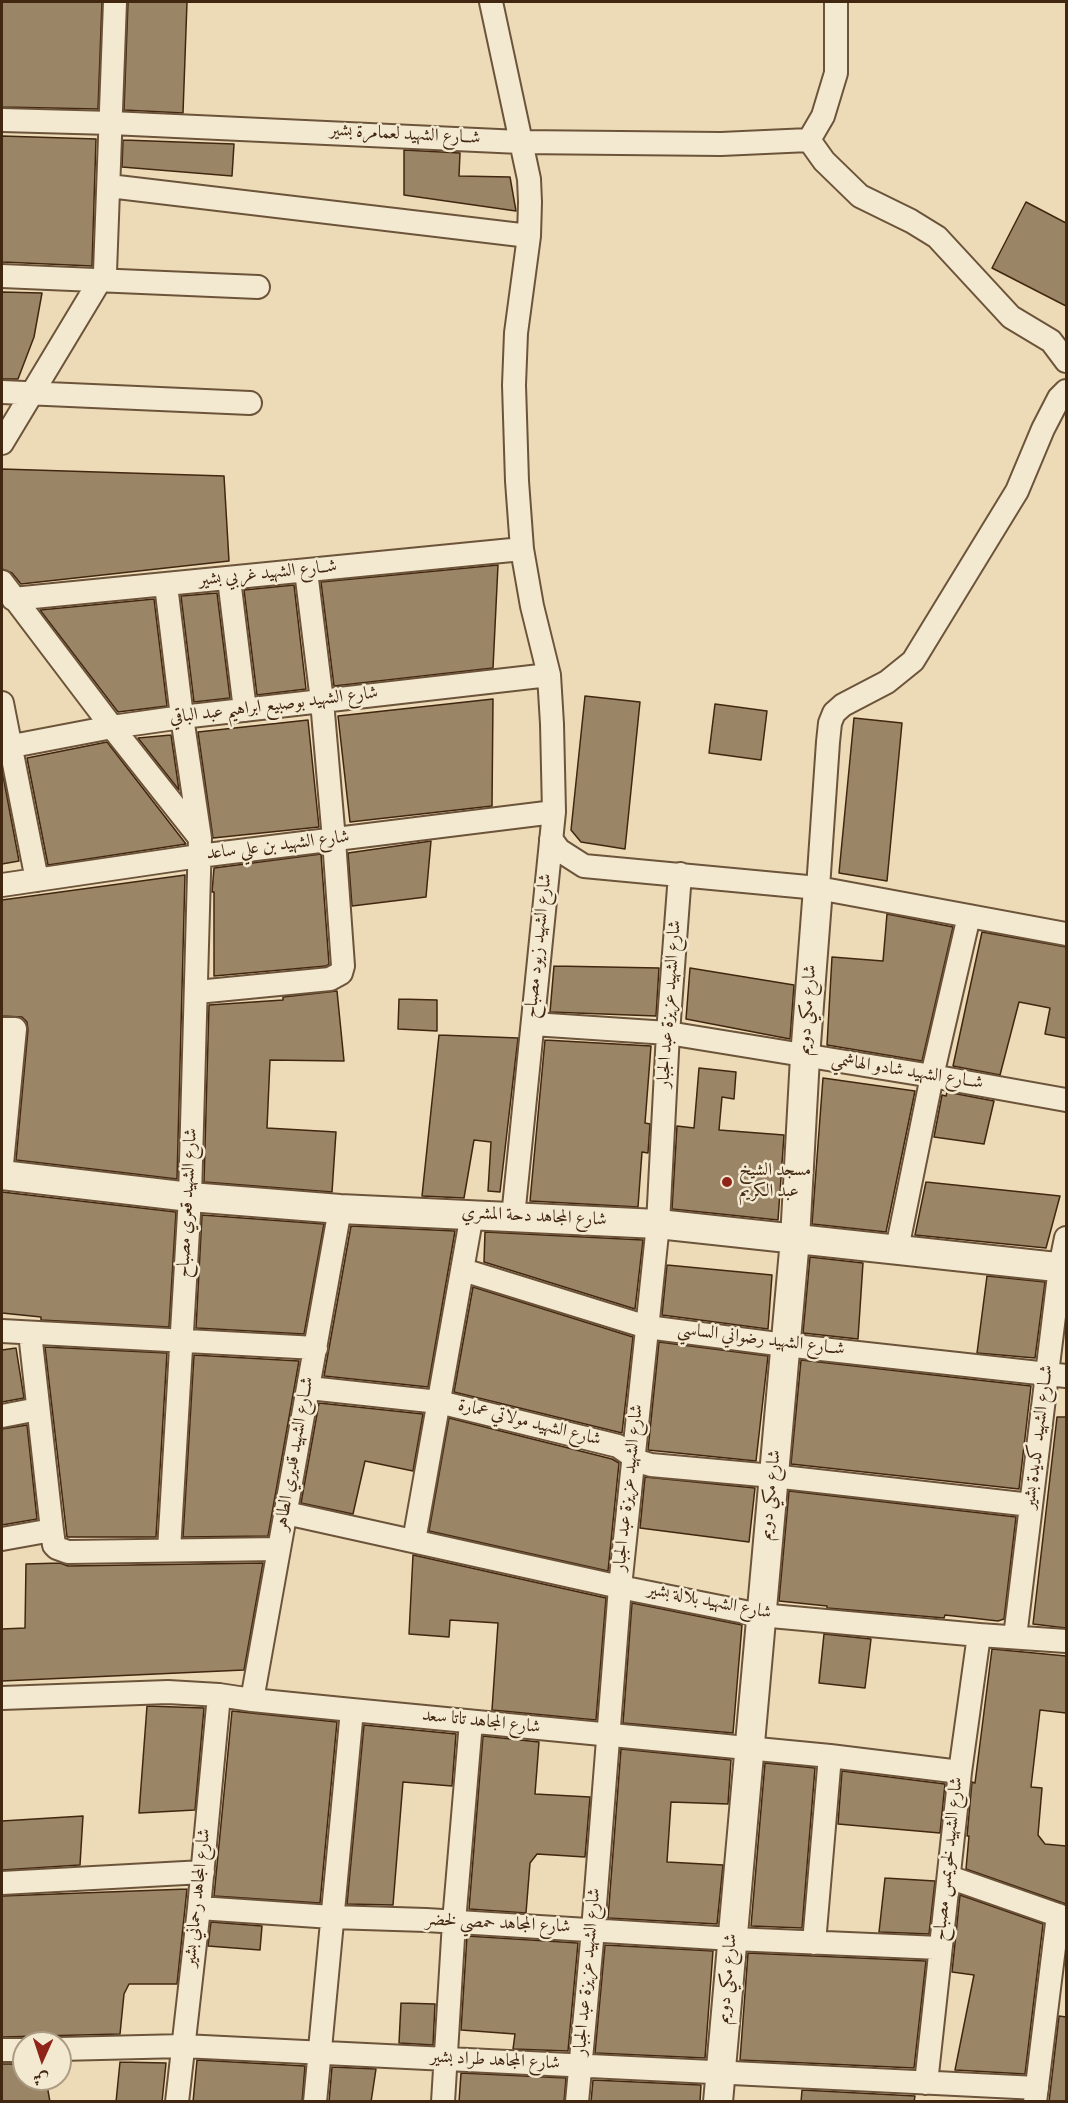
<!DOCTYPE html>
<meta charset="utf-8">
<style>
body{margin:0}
#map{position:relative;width:1068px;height:2103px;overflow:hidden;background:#eddbb7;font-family:"Sorts Mill Goudy",Amiri,serif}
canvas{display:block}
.frame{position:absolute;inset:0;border:3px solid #412710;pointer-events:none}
.north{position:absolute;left:12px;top:2031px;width:60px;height:60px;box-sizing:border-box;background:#f3e8d0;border:2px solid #ac9b83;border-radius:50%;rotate:183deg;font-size:16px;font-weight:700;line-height:24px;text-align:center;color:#412710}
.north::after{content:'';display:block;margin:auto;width:21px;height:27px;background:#8f2418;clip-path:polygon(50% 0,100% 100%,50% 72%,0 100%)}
</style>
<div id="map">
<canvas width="1068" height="2103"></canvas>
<div class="frame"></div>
<div class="north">ش</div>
</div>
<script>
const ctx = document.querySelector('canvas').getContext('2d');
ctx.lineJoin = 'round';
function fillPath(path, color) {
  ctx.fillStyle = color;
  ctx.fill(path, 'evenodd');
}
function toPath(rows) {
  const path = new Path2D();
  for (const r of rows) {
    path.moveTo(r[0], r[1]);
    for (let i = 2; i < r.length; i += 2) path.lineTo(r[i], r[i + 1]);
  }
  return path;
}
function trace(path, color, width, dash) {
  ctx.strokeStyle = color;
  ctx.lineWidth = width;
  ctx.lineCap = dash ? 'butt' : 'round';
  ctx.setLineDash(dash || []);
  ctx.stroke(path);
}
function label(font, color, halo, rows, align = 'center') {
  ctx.font = font + ' "Sorts Mill Goudy",Amiri,serif';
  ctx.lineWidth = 5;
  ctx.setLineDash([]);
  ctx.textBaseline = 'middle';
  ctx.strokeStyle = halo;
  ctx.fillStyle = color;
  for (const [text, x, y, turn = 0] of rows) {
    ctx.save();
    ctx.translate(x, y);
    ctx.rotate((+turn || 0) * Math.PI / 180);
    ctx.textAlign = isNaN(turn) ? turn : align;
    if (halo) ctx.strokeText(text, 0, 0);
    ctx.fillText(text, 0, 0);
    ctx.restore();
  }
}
const building = toPath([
 [2,2,102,2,98,109,2,107,2,2],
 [128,2,187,2,183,113,124,110,128,2],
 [2,136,96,139,92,266,2,262,2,136],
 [123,140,234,144,232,176,122,167,123,140],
 [404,150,460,153,459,176,510,177,516,211,404,195,404,150],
 [1026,202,1066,223,1066,306,992,268,1026,202],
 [2,292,42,293,34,337,18,379,2,379,2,292],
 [2,469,224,476,229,561,21,584,12,573,2,569,2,469],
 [498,565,493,668,334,686,321,582,498,565],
 [294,585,306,689,257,695,244,590,294,585],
 [217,593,230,698,194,702,181,596,217,593],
 [154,599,167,706,118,712,40,610,154,599],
 [585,696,640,702,625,849,581,842,571,830,585,696],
 [493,699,492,806,350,822,338,716,493,699],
 [715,704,767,711,761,760,709,753,715,704],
 [854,718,902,723,887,881,839,873,854,718],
 [308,720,319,827,213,838,198,732,308,720],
 [171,735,179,790,138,738,171,735],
 [107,742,186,844,48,865,27,758,107,742],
 [2,770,19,861,2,864,2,770],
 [431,841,426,897,352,906,348,853,431,841],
 [321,854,329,964,326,966,214,976,214,892,212,892,214,868,321,854],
 [185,875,177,1179,16,1160,28,1030,27,1022,22,1017,2,1016,2,900,185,875],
 [887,914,953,927,922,1061,827,1045,832,957,883,961,887,914],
 [982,932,1066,947,1066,1038,1045,1034,1050,1008,1019,1002,1000,1075,953,1066,982,932],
 [554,966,659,968,656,1016,550,1012,554,966],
 [690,968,794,985,790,1039,686,1019,690,968],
 [337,991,344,1061,270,1060,267,1128,336,1132,332,1192,204,1182,209,1005,283,1000,283,997,337,991],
 [399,999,437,1000,437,1031,398,1029,399,999],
 [439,1035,518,1038,500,1192,488,1191,491,1142,474,1140,464,1198,422,1196,439,1035],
 [545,1040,651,1046,645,1123,650,1124,648,1153,642,1152,638,1207,530,1201,545,1040],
 [699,1068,736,1072,734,1099,722,1097,719,1130,784,1135,778,1220,672,1209,677,1126,694,1128,699,1068],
 [823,1078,915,1091,886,1232,812,1224,823,1078],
 [947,1092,994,1101,984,1144,934,1137,942,1095,946,1096,947,1092],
 [926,1182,1060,1196,1046,1248,915,1235,926,1182],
 [2,1192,176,1212,169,1327,41,1320,41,1317,2,1313,2,1192],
 [202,1215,324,1224,304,1334,196,1328,202,1215],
 [351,1226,455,1231,428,1387,324,1376,351,1226],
 [485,1232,643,1240,635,1309,484,1262,485,1232],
 [810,1257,863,1263,858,1339,803,1333,810,1257],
 [667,1265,772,1275,768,1329,662,1315,667,1265],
 [987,1276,1045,1282,1035,1358,977,1353,987,1276],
 [473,1287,633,1337,622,1433,454,1392,473,1287],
 [659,1342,768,1356,756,1461,648,1450,659,1342],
 [45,1347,167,1353,156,1537,67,1537,45,1347],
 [16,1348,24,1398,2,1402,2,1350,16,1348],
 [194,1355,299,1361,268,1536,183,1537,194,1355],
 [801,1360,1031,1386,1019,1489,791,1464,801,1360],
 [319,1403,423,1414,413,1471,365,1461,353,1514,301,1503,319,1403],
 [1057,1417,1066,1417,1066,1628,1033,1624,1057,1417],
 [449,1418,612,1459,619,1463,608,1571,429,1531,449,1418],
 [27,1425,37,1519,2,1525,2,1429,27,1425],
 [645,1477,755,1488,749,1542,640,1528,645,1477],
 [789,1491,1016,1517,1004,1619,998,1621,945,1615,944,1618,827,1608,827,1606,779,1601,789,1491],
 [413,1555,606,1598,596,1720,492,1710,498,1623,450,1620,449,1637,409,1634,413,1555],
 [60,1563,68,1566,263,1563,244,1670,2,1681,2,1629,25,1628,26,1564,60,1563],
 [632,1603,742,1625,733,1733,623,1723,632,1603],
 [824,1634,871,1639,865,1688,819,1683,824,1634],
 [992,1649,1066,1656,1066,1713,1040,1710,1031,1787,1042,1788,1038,1835,1045,1844,1066,1846,1066,1904,966,1869,969,1836,967,1836,972,1782,975,1783,992,1649],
 [147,1706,204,1708,195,1810,139,1813,147,1706],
 [232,1711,337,1722,320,1903,214,1896,232,1711],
 [364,1725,456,1734,452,1786,403,1782,393,1905,347,1904,364,1725],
 [483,1736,539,1742,535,1794,590,1797,585,1857,537,1854,530,1863,526,1913,469,1909,483,1736],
 [621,1749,731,1760,728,1804,671,1802,667,1862,723,1865,717,1924,608,1918,621,1749],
 [765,1763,815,1768,802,1928,751,1926,765,1763],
 [842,1771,945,1784,940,1833,838,1824,842,1771],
 [83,1816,80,1865,2,1870,2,1821,83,1816],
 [885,1878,935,1881,929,1934,879,1932,885,1878],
 [187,1889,177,1984,129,1984,124,1994,120,2034,2,2037,2,1896,187,1889],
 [960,1895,1043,1924,1025,2074,955,2070,974,1975,952,1972,960,1895],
 [211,1922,262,1926,260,1950,208,1946,211,1922],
 [467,1936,578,1943,568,2051,513,2049,515,2034,461,2030,467,1936],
 [605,1945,713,1951,705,2058,595,2053,605,1945],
 [748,1953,926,1961,914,2068,740,2060,748,1953],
 [401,2003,435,2004,433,2045,399,2043,401,2003],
 [1059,2016,1066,2017,1066,2102,1049,2102,1059,2016],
 [197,2060,305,2066,302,2102,193,2102,197,2060],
 [120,2062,166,2063,162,2102,116,2102,120,2062],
 [2,2064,24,2064,24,2079,46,2079,50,2102,2,2102,2,2064],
 [332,2067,376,2069,371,2102,329,2102,332,2067],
 [461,2073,566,2078,564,2102,459,2102,461,2073],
 [593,2080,701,2085,700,2102,591,2102,593,2080],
 [802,2090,915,2096,914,2102,801,2102,802,2090]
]);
const minor = toPath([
 [491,2,529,179,530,202,529,236,516,333,514,385,517,481,522,549,532,606,549,675,552,724,554,812,513,1217],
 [2,120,111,123,520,142,721,144,809,140],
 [809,140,824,161,860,196,911,221,937,237,1011,317,1051,341,1066,361],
 [809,140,823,116,836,73,836,2],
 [109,186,529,236],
 [2,276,258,287],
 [2,392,250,403],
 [2,443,105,272,115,2],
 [229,579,245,710],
 [2,582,112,727,199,837],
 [166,585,182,717,200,838,190,1197,169,1550],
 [13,599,522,549],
 [2,703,37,880],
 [2,748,112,727,182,717,549,675],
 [551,839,559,850,584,866,818,888,1066,934],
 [2,885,199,856,554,812],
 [818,888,828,742,830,723,834,713,843,705,887,682,913,661,1017,491,1043,429,1059,398,1066,391],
 [197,992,330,979,341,973,343,966,334,840,322,701,306,571],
 [533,1024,668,1033,932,1076,1066,1100],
 [2,1029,15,1029,2,1164],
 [897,1249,932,1076,969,916],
 [463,1270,647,1327,785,1345,1066,1376],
 [2,1331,316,1348],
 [30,1333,52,1530],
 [309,1388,439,1402,618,1446,641,1462,651,1465,773,1476,1031,1505],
 [2,1416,38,1409],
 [286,1513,620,1587,760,1615,979,1635,1066,1641],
 [2,1539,52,1530,54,1545,57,1548,68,1552,279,1549],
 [414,1541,472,1214],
 [1015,1637,1060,1267,1066,1238],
 [2,1698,168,1692,219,1695,252,1700,352,1710,830,1756,960,1772],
 [252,1700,340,1209],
 [949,1877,1066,1918],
 [2,1883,203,1872],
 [199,1908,332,1917,426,1920,733,1939,940,1948],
 [814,1943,830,1756],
 [60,2049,183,2046,1037,2088],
 [2,2050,24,2050],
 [926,2083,960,1772,979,1635],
 [177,2102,199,1908,219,1695],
 [315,2102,352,1710],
 [443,2102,454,1922,471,1722],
 [577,2102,593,1930,620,1587,658,1224,668,1033,680,874],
 [1035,2102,1058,1915]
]);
const tertiary = toPath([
 [2,1175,190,1197,340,1209,658,1224,1066,1268],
 [718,2102,795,1239,805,1057,818,888]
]);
const markers = [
 [727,1182,6,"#8f2418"]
];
const streetNames = [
 ["شــارع الشهيد لعمامرة بشير",405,136,3],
 ["شــارع الشهيد غربي بشير",268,575,-6],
 ["شارع الشهيد بوصبيع ابراهيم عبد الباقي",274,707,-7],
 ["شارع الشهيد بن علي ساعد",278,847,-7],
 ["شارع الشهيد زيود مصباح",540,946,-84],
 ["شارع الشهيد عزيزة عبد الجبار",671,1004,-86],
 ["شارع مكي دويم",809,1010,-86],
 ["شــارع الشهيد شادو الهاشمي",907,1073,9],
 ["شارع الشهيد قعري مصباح",189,1203,-87],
 ["شارع المجاهد دحة المشري",534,1218,3],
 ["شــارع الشهيد رضواني الساسي",761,1341,7],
 ["شارع الشهيد مولاتي عمارة",529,1424,14],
 ["شــارع الشهيد كديدة بشير",1040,1437,-83],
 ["شــارع الشهيد قديري الطاهر",296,1454,-80],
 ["شارع الشهيد عزيزة عبد الجبار",630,1488,-84],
 ["شارع مكي دويم",772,1495,-84],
 ["شارع الشهيد بلالة بشير",709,1603,11],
 ["شارع المجاهد تاتا سعد",481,1723,6],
 ["شارع الشهيد لخويمس مصباح",950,1859,-84],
 ["شارع المجاهد رحماني بشير",199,1898,-84],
 ["شارع المجاهد حمصي لخضر",498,1925,3],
 ["شارع الشهيد عزيزة عبد الجبار",589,1972,-85],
 ["شارع مكي دويم",729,1979,-85],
 ["شارع المجاهد طراد بشير",495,2062,3]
];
const poiNames = [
 ["مسجد الشيخ",739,1172],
 ["عبد الكريم",739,1193]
];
fillPath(building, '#9a8567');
trace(building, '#412710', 1.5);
trace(minor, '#6c543a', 26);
trace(tertiary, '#6c543a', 32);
trace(minor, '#f3e8d0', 22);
trace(tertiary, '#f3e8d0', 28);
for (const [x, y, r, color] of markers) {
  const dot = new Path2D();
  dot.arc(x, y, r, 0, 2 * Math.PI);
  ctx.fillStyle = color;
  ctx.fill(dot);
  trace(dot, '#f3e8d0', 2);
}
label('18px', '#412710', '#f3e8d0', streetNames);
label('18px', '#412710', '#f3e8d0', poiNames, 'left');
</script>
